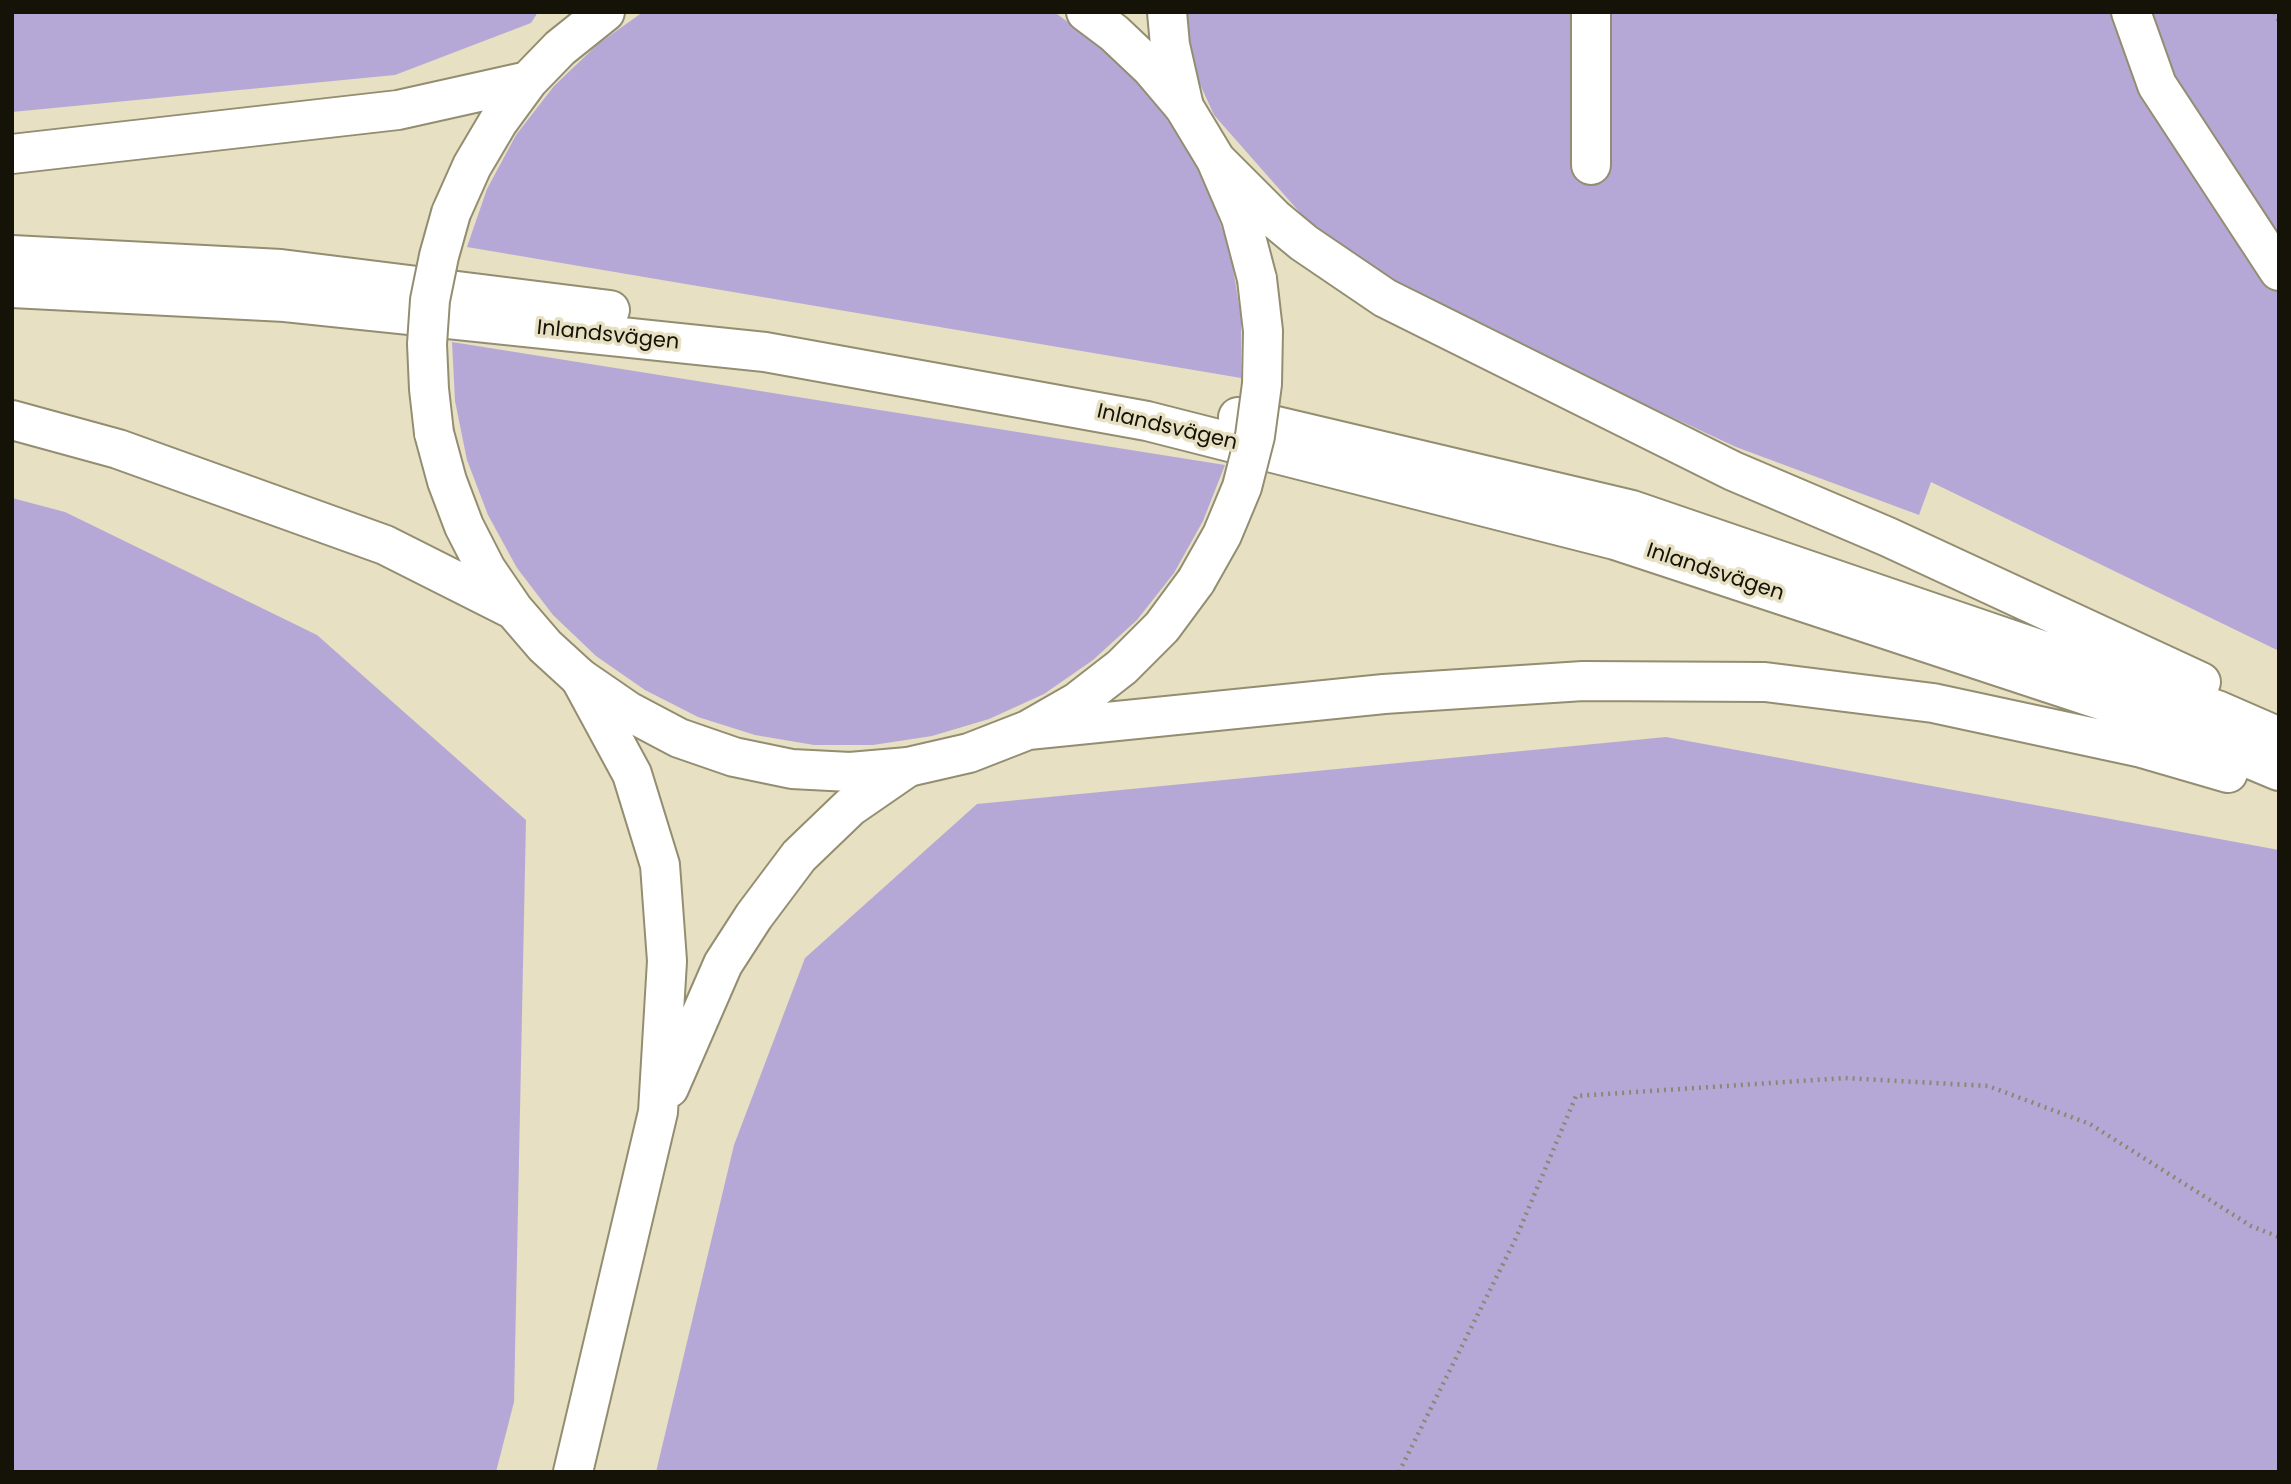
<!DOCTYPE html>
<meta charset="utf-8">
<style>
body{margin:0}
#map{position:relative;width:2291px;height:1484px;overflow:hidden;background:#e7e0c2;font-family:Poppins,sans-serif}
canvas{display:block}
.frame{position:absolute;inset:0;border:14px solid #151308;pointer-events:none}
</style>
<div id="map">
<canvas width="2291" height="1484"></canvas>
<div class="frame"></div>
</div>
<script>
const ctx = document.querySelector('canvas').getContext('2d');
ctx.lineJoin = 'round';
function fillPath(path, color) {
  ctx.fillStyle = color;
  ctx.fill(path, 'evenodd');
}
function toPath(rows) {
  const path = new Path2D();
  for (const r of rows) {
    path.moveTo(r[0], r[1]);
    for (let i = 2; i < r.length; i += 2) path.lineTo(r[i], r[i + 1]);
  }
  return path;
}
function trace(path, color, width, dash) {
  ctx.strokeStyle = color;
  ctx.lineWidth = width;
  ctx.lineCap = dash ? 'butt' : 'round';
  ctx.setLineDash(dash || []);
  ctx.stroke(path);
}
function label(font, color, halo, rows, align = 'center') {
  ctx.font = font + ' Poppins,sans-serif';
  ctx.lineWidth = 7;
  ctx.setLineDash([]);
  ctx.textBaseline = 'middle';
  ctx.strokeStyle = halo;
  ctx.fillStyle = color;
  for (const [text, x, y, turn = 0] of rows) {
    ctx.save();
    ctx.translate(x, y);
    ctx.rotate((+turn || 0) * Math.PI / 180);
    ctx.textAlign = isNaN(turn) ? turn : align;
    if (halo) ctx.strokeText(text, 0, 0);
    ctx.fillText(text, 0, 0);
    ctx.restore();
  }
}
const green = toPath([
 [12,12,538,12,531,23,395,75,12,112],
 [643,12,1053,12,1057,14,1106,50,1149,94,1184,143,1212,198,1231,256,1241,317,1241,378,467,247,487,189,516,135,554,86,598,44],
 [1187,12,2279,12,2279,651,1931,482,1919,515,1736,447,1398,290,1317,232,1214,115,1190,62],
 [452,342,1225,465,1203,521,1174,573,1137,620,1093,660,1044,694,989,719,932,736,873,745,814,745,755,735,698,717,645,690,596,656,553,615,517,568,488,515,467,460,455,401],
 [12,498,65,512,317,635,526,820,514,1402,496,1472,12,1472],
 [1666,737,2279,850,2279,1472,656,1472,734,1145,805,958,977,804]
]);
const path = toPath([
 [2275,12,2279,21],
 [1399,1472,1516,1238,1576,1096,1845,1078,1988,1086,2090,1124,2251,1226,2279,1237]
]);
const street = toPath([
 [1591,12,1591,165],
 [2131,12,2157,85,2279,271]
]);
const secondary = toPath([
 [1167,12,1170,45,1184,107]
]);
const primary = toPath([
 [669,1088,723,964,754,916,799,856,850,807,908,767],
 [573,1472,658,1112,667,961,660,865,632,774,580,678]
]);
const highway = toPath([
 [1086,12,1114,33,1151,68,1184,107,1216,160,1241,218,1257,279],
 [12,154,398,110,528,81],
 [1216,160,1275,219,1304,243,1385,298,1733,471,1888,537,2201,682],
 [451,213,472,166,498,122,528,81,560,48,605,12],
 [12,255,281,269,610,310],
 [12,288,285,302,765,352,1147,421,1615,540,2140,713,2279,771],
 [1238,417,1632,510,2217,710,2279,737],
 [12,420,118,449,385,545,512,609],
 [434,433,447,481,464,526,486,569,514,610,545,646,580,678,628,711,679,738,734,757,792,769,850,772,908,767,969,753,1028,730,1077,702,1122,667,1162,627,1196,581],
 [1028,730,1384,694,1583,681,1765,682,1933,703,2142,748,2228,773]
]);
const highwayBridge = toPath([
 [434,433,429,389,427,344,430,300,439,256,451,213],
 [1196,581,1222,535,1242,487,1255,436,1262,384,1263,331,1257,279]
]);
const streetNames = [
 ["Inlandsvägen",608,336,6],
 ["Inlandsvägen",1167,428,13],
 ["Inlandsvägen",1715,573,18]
];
fillPath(green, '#b6a8d6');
trace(street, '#938d71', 42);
trace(secondary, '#938d71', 42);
trace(primary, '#938d71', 42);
trace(highway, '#938d71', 42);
trace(path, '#8c8772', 4.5, [2, 5]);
trace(street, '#fff', 38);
trace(secondary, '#fff', 38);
trace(primary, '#fff', 38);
trace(highway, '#fff', 38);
trace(highwayBridge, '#938d71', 42, []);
trace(highwayBridge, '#fff', 38);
label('21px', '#151308', '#e7e0c2', streetNames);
</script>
